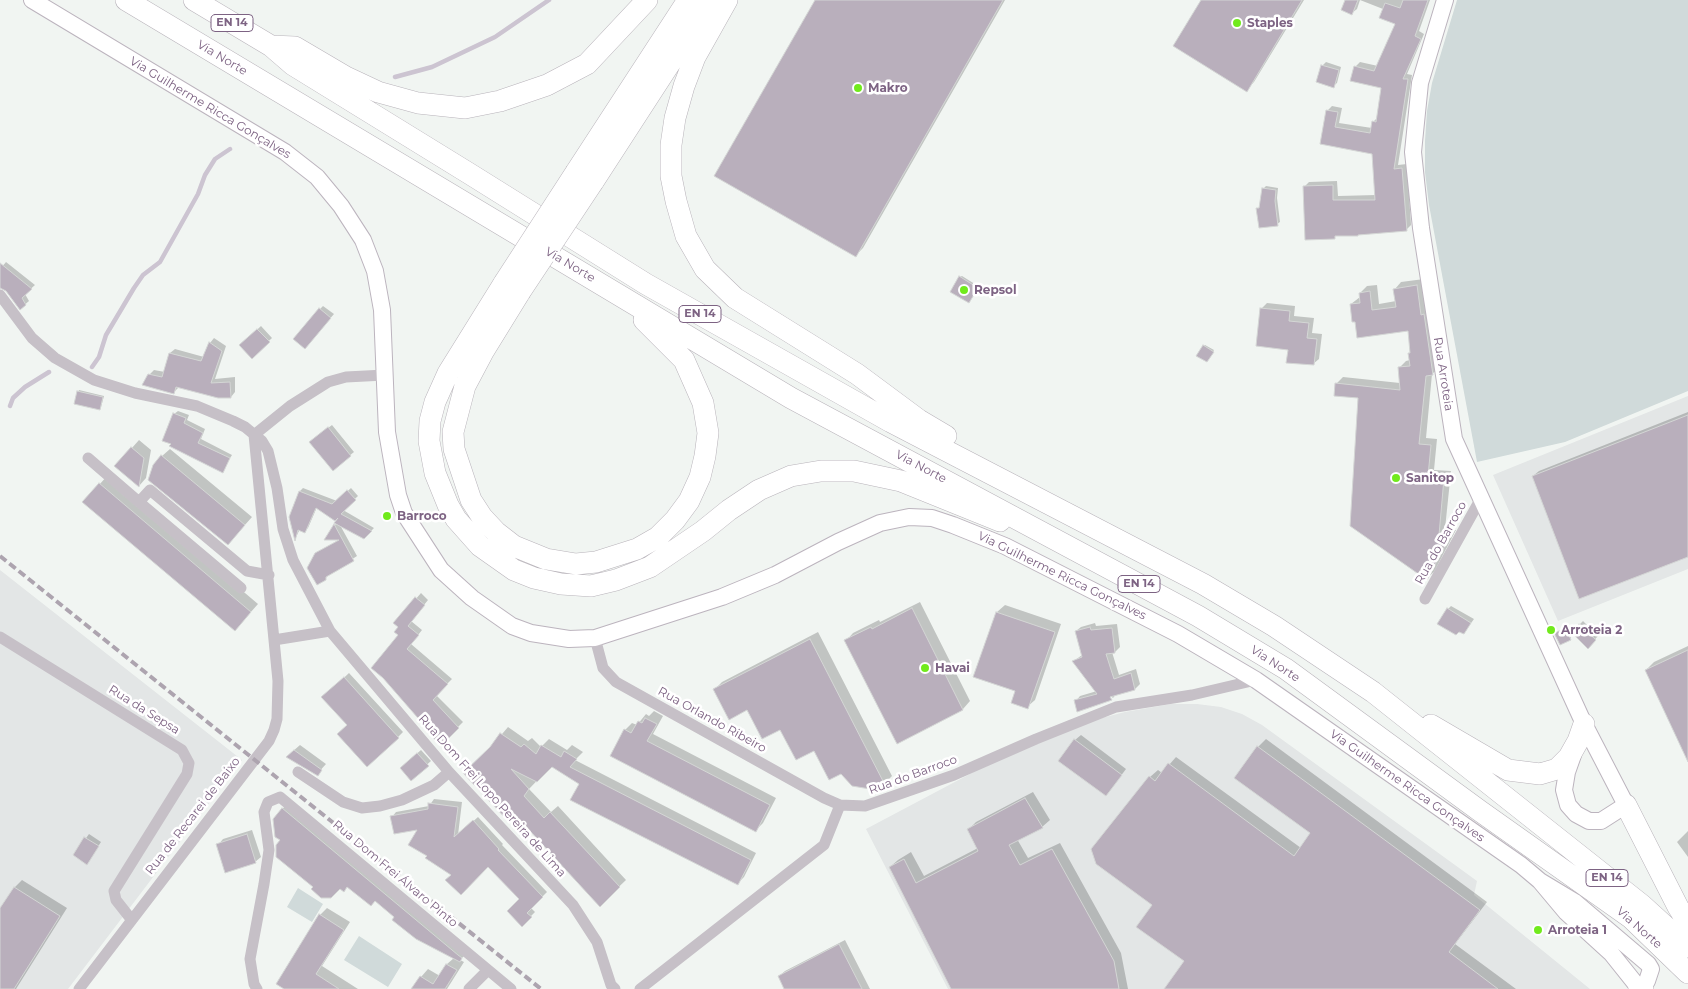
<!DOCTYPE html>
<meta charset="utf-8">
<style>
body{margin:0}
canvas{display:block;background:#f1f5f2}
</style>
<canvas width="1688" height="989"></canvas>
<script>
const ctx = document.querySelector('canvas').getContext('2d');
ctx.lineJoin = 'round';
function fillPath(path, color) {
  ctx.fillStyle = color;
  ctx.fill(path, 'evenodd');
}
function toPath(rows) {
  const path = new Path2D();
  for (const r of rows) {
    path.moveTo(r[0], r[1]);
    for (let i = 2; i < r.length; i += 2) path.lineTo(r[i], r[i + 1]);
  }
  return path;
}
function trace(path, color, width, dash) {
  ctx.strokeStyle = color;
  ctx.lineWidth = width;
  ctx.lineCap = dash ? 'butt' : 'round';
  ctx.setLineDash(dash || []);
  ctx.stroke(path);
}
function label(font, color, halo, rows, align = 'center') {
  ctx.font = font + ' Montserrat,sans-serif';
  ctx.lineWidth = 5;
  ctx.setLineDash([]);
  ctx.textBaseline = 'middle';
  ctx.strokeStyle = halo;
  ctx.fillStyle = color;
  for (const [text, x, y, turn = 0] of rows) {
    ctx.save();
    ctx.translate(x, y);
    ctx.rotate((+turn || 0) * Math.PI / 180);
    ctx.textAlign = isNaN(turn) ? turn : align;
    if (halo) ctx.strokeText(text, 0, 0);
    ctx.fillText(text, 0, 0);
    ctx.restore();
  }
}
const built = toPath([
 [1688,396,1688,569,1558,621,1493,475],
 [0,570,242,760,68,989,0,989],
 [1171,704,1197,704,1221,707,1242,714,1262,725,1477,881,1474,895,1590,989,948,989,866,829,1036,739,1067,727,1125,712]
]);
const green = toPath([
 [1457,0,1688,0,1688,391,1565,442,1477,462,1429,205,1425,172,1425,141,1427,111,1432,83],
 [298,888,323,904,312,922,287,907],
 [359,936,402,964,388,987,344,960]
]);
const shadow = toPath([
 [816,0,1005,0,863,248,856,255],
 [1202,0,1304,0,1254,82,1246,90],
 [1346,0,1430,0,1419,31,1424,34,1407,74,1412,75,1398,165,1407,164,1411,225,1406,230,1337,235,1334,237,1304,187,1309,182,1337,181,1338,196,1376,195,1373,153,1321,143,1327,111,1332,106,1342,108,1339,123,1372,128,1373,122,1378,117,1382,87,1355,67,1360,62,1378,66,1396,23,1383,9,1360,0,1357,9,1352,13],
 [1326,62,1341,67,1337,83,1333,86,1322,66],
 [1266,186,1278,188,1277,198,1280,222,1277,224,1257,209,1261,206,1263,189],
 [6,262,35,285,25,294,29,301,21,308,6,289,0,287,0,269],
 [962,276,978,286,970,300,960,277],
 [1424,279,1440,367,1432,374,1426,438,1437,439,1434,470,1451,471,1445,529,1456,530,1434,572,1427,578,1359,397,1336,384,1343,377,1400,383,1399,368,1406,361,1410,360,1409,353,1412,351,1409,329,1356,321,1351,304,1360,297,1360,293,1367,286,1377,285,1379,304,1396,301,1395,289,1401,282],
 [1267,303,1295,306,1294,316,1314,318,1312,333,1322,334,1319,359,1313,364,1289,349,1261,309],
 [323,306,334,314,308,344,320,309],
 [261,326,272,338,252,357,241,345],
 [214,338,226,346,215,379,235,377,235,392,231,397,179,387,174,392,149,375,154,370,165,372,170,353,175,349,204,357,210,343],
 [1205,345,1214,350,1208,359,1204,346],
 [79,390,104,396,101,407,100,409,78,392],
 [178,411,189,415,187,420,205,429,201,439,232,455,222,471,171,446,174,414],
 [1688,412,1688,555,1533,476,1539,471],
 [332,425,354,452,333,469,314,439],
 [139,440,151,450,146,478,139,486,116,466],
 [170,449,252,517,228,544,162,456],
 [107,476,258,604,242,622,84,502],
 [303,488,337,501,351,488,358,496,343,510,374,528,364,538,340,525,357,556,329,574,325,579,316,554,340,539,327,539,342,513,317,507,308,528,304,531,300,529,295,539,300,491],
 [421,593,428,600,411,621,422,630,411,644,452,679,436,695,463,722,441,744,426,725,400,635,400,627,395,623],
 [920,602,970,701,963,709,897,742,846,641,853,633,879,620,880,622],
 [1005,605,1061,624,1035,700,1027,707,1017,691,975,676,997,612],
 [1451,606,1474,619,1464,633,1459,631,1448,609],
 [1583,621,1598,636,1588,647,1572,632],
 [1095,623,1096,626,1117,624,1120,647,1115,652,1112,652,1119,675,1136,669,1140,684,1135,689,1116,694,1113,698,1106,691,1110,699,1112,699,1078,711,1076,701,1080,696,1097,691,1074,661,1082,655,1076,631,1081,627],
 [1567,628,1571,638,1570,639,1555,633],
 [818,632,892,776,884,784,841,772,814,749,715,689,722,682],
 [1688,646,1688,759,1646,670,1654,662],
 [349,673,403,732,398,737,348,725,328,693],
 [654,711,663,716,653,734,776,798,763,823,756,830,625,730,632,723,637,725,646,714,649,716],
 [508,727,528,741,532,738,541,747,549,739,567,750,572,745,583,752,575,760,756,853,744,877,737,884,552,765,529,789,551,812,558,806,626,880,600,905,520,818,491,747],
 [1081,735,1126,769,1111,789,1075,740],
 [1266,739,1487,902,1455,944,1516,989,1165,989,1186,961,1154,904,1150,777,1158,770,1162,773,1176,757,1301,848,1312,833,1236,777,1258,747],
 [300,745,326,764,317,774,292,752],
 [421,750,431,761,411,779,405,764],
 [1033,792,1050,820,1042,827,1017,839,1028,858,1060,843,1121,953,1128,989,953,989,890,867,898,860,911,852,924,876,978,848,969,829,976,822],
 [434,799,462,802,458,835,478,817,503,844,502,845,547,892,531,908,535,912,522,925,521,899,489,865,452,875,429,856,419,828,392,817,396,812,429,806],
 [287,805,464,956,460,960,464,962,447,989,413,989,421,977,428,969,440,976,447,964,454,958,396,917,376,900,348,886,340,888,314,887,281,840,282,809],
 [252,830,261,857,255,862,218,845,223,839],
 [1688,831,1688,857,1677,842],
 [89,834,101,842,87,863,74,855],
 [22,880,67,908,16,989,0,989,0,910,15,887],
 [327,908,350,922,322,966,358,989,287,989,320,915],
 [845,940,870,989,786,989,779,976,785,971]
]);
const stream = toPath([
 [395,77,432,67,495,37,549,0],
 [92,367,99,357,106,335,134,288,143,275,160,262,198,194,205,175,215,159,230,149],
 [10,406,13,398,25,387,49,372]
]);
const building = toPath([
 [815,0,1003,0,856,257,714,176,815,0],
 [1201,0,1302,0,1247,92,1173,46,1201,0],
 [1345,0,1358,0,1352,15,1341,10,1345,0],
 [1403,0,1428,0,1415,36,1421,39,1403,79,1408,79,1394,169,1402,168,1407,231,1358,235,1358,236,1335,236,1335,239,1305,240,1303,186,1333,185,1333,200,1375,200,1372,154,1320,144,1326,110,1338,112,1335,127,1370,133,1372,121,1376,122,1381,88,1350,81,1354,66,1374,71,1395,24,1379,18,1385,3,1400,8,1403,0],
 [1321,65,1339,70,1334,88,1316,82,1321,65],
 [1262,188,1276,190,1275,201,1278,226,1259,228,1256,208,1259,208,1262,188],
 [0,263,32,289,22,298,26,305,20,310,6,291,0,288,0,263],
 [959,276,978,288,969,303,950,292,959,276],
 [1417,285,1421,315,1424,314,1433,375,1426,376,1419,444,1431,445,1428,476,1444,478,1439,535,1450,536,1427,580,1350,526,1358,398,1334,396,1335,383,1400,390,1398,367,1410,366,1408,353,1410,353,1408,331,1357,338,1355,322,1352,322,1350,304,1360,303,1359,293,1370,291,1372,310,1396,307,1393,289,1417,285],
 [319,308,331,318,305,349,293,339,319,308],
 [1260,308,1290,311,1289,321,1309,323,1307,338,1317,339,1314,365,1286,363,1288,350,1256,346,1260,308],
 [257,329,270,342,252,359,239,345,257,329],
 [209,342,222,351,211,383,230,382,231,398,218,398,176,387,174,394,142,385,148,374,162,377,169,353,201,361,209,342],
 [1203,345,1214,352,1207,362,1196,356,1203,345],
 [77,391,103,397,100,410,74,404,77,391],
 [173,413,186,418,184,423,203,433,198,443,230,458,223,473,169,446,171,444,162,441,173,413],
 [1688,415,1688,557,1579,599,1532,476,1688,415],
 [328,427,351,456,333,471,309,442,328,427],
 [131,447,144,458,139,487,114,466,131,447],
 [161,455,245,525,228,545,148,480,153,465,161,455],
 [99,483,251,612,235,631,82,502,99,483],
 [347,490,356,500,341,514,372,531,364,539,334,523,338,518,335,521,316,508,305,533,298,530,295,541,289,517,299,491,332,504,347,490],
 [334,524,354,561,326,577,326,580,317,585,307,568,315,553,339,540,324,540,334,524],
 [415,597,425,605,408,626,419,635,407,649,448,684,433,700,459,728,441,746,422,726,424,725,383,678,371,668,398,635,394,632,398,627,393,623,415,597],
 [912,608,963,710,897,744,844,640,871,627,872,629,912,608],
 [1447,608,1471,623,1464,634,1459,632,1456,635,1437,624,1447,608],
 [996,612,1055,632,1028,709,1011,703,1015,691,973,677,996,612],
 [1579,624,1596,640,1588,649,1571,632,1579,624],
 [1090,627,1091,630,1112,628,1115,653,1106,654,1114,679,1131,673,1135,690,1110,697,1112,700,1077,712,1074,700,1097,694,1072,661,1082,657,1075,631,1090,627],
 [1566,628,1571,640,1560,645,1554,633,1566,628],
 [810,639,885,785,870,789,852,786,841,774,829,780,814,751,796,760,780,730,762,739,747,710,729,720,713,689,810,639],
 [1688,650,1688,762,1645,670,1688,650],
 [344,677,399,738,367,767,337,734,347,725,321,697,344,677],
 [645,718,657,724,647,741,770,805,756,832,610,756,624,729,631,733,638,721,642,723,645,718],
 [500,733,521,747,524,744,536,754,541,745,561,757,564,751,577,759,570,767,751,860,738,885,570,800,579,784,552,767,537,782,511,769,529,789,524,796,544,818,550,812,620,887,600,907,519,819,517,817,510,823,463,773,490,747,500,733],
 [1074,739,1122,775,1106,796,1058,761,1074,739],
 [1257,746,1480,910,1449,952,1498,989,1164,989,1184,961,1136,927,1152,905,1096,864,1091,849,1149,776,1155,781,1168,763,1294,856,1310,833,1234,778,1257,746],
 [294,750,322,770,318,776,286,757,294,750],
 [417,753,429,766,411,781,400,768,417,753],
 [1025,798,1043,828,1009,845,1020,865,1052,849,1114,961,1119,989,951,989,889,867,904,859,916,883,978,851,967,829,1025,798],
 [428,803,458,807,454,837,473,820,499,849,498,850,543,897,527,913,532,917,522,927,507,911,519,899,488,867,461,895,445,880,451,875,425,858,427,856,408,845,417,830,394,834,390,816,428,809,428,803],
 [282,808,458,955,462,958,460,962,416,939,392,920,394,917,375,901,371,906,347,887,344,892,340,889,331,898,321,898,311,889,313,887,276,857,276,845,280,840,275,837,273,819,282,808],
 [247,834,256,863,225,873,216,844,247,834],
 [84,837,99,846,87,865,73,855,84,837],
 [14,887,60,916,14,989,0,989,0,908,14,887],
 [319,914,344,930,316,974,339,989,284,989,276,984,319,914],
 [839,944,862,989,784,989,778,976,839,944],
 [446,964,457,970,445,989,411,989,420,976,433,984,446,964]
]);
const street = toPath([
 [0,295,32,338,55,358,94,380,135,393,197,406,233,421,245,427,262,441,268,451,277,488,283,529,293,560,330,631,449,772,573,905,597,942,611,985,615,989],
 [88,458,139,502,150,490,247,571,269,575],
 [139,502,241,588],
 [1425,599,1480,500],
 [0,637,182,750,189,763,187,774,114,891,116,900,131,919],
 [595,638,603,668,616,682,824,798,840,805,865,806,954,775,1036,739,1116,707,1192,695,1256,680],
 [274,640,330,631],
 [298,772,343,802,362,808,380,806,402,800,434,785,449,772],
 [79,989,269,741,274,730,277,719,278,681,254,435,290,406,328,382,346,377,385,375],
 [257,989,254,984,250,959,264,884,269,850,264,812,268,802,280,797,511,989],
 [469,989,488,970],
 [640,989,824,845,840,805]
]);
const secondary = toPath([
 [32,0,285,152,317,177,341,206,363,240,375,271,382,310,387,432,398,495,404,513,441,570,472,598,512,626,531,633,569,639,595,638,722,597,775,575,838,542,880,523,909,517,932,518,953,525,1005,546,1178,634,1256,680,1521,865,1540,881,1575,902,1648,964,1651,969,1647,981,1639,988,1611,953,1566,912,1540,881],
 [1445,0,1420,83,1413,152,1421,228,1454,439,1584,724,1626,805,1601,821,1589,821,1576,814,1568,805,1564,790,1567,772,1573,755]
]);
const highway = toPath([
 [126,0,791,398,1198,616,1286,669,1480,811,1631,918,1688,973],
 [194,0,271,46,293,65,470,174,646,284,891,422,1203,584,1274,626,1373,692,1642,905,1688,947],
 [727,0,695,57,684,86,675,118,671,145,671,176,676,201,686,236,705,269,735,298,857,374,919,420,946,436],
 [271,46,295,47,346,77,378,92,418,103,465,108,500,101,547,85,587,64,647,0],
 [576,172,688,0],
 [593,182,711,0],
 [504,283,448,373,435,402,430,421,429,441,435,473,448,505,456,519,480,546,514,570,534,578,561,584,591,586,616,580,650,567,703,531,729,510,759,490,791,476,821,471,854,471,901,481,1000,521],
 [520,292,483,352,465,386,453,432,454,449,471,500,482,517,496,532,514,546,546,559,576,564,596,562,637,549,658,537,675,520,689,501,700,477,705,456,708,433,703,403,684,360,644,320],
 [1431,725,1508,770,1540,774,1557,769,1569,757,1578,741,1584,724],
 [1626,805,1678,907,1688,923],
 [1639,988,1643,989]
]);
const rail = toPath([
 [0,556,541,989]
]);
const highwayBridge = toPath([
 [504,283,576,172],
 [520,292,593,182]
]);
const markers = [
 [1237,23,5,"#71ea1c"],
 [858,88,5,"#71ea1c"],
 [964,290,5,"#71ea1c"],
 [1396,478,5,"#71ea1c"],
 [387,516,5,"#71ea1c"],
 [1551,630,5,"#71ea1c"],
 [925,668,5,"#71ea1c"],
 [1538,930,5,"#71ea1c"]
];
const shields = [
 [232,23,42],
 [700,314,42],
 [1139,584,42],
 [1607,878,42]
];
const shieldNames = [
 ["EN 14",232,23],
 ["EN 14",700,314],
 ["EN 14",1139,584],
 ["EN 14",1607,878]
];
const poiNames = [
 ["Staples",1247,23],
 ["Makro",868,88],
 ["Repsol",974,290],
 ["Sanitop",1406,478],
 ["Barroco",397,516],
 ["Arroteia 2",1561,630],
 ["Havai",935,668],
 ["Arroteia 1",1548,930]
];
const streetNames = [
 ["Via Norte",222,58,31],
 ["Via Guilherme Ricca Gonçalves",210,108,31],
 ["Via Norte",570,265,31],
 ["Rua Arroteia",1443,374,81],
 ["Via Norte",921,467,28],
 ["Rua do Barroco",1441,543,-61],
 ["Via Guilherme Ricca Gonçalves",1062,576,26],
 ["Via Norte",1275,664,33],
 ["Rua da Sepsa",144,710,32],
 ["Rua Orlando Ribeiro",712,720,29],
 ["Rua do Barroco",913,775,-20],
 ["Via Guilherme Ricca Gonçalves",1407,786,35],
 ["Rua Dom Frei Lopo Pereira de Lima",492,796,48],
 ["Rua de Recarei de Baixo",193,816,-52],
 ["Rua Dom Frei Álvaro Pinto",395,874,40],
 ["Via Norte",1639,928,41]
];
fillPath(built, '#e3e6e6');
fillPath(green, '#d0dada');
fillPath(shadow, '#0003');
trace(stream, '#ccc4d1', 4.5);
fillPath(building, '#b9afbc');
trace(building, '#d4d6d5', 1);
trace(secondary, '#bcb4be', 18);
trace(highway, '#b8b3ba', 22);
trace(street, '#c6c0c7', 11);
trace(secondary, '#fff', 16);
trace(highway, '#fff', 21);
trace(rail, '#ada4af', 4, [8, 4]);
trace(highwayBridge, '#b8b3ba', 22, []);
trace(highwayBridge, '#fff', 21);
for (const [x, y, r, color] of markers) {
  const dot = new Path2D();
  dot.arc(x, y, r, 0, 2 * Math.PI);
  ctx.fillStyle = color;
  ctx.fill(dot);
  trace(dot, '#fff', 2);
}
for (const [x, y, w] of shields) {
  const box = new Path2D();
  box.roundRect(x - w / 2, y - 8.5, w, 17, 4);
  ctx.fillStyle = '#fff';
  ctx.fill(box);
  trace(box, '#7d6383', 1);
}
label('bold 11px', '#7d6383', null, shieldNames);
label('bold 12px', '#7d6383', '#fff', poiNames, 'left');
label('12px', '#7d6383', '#fff', streetNames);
</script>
